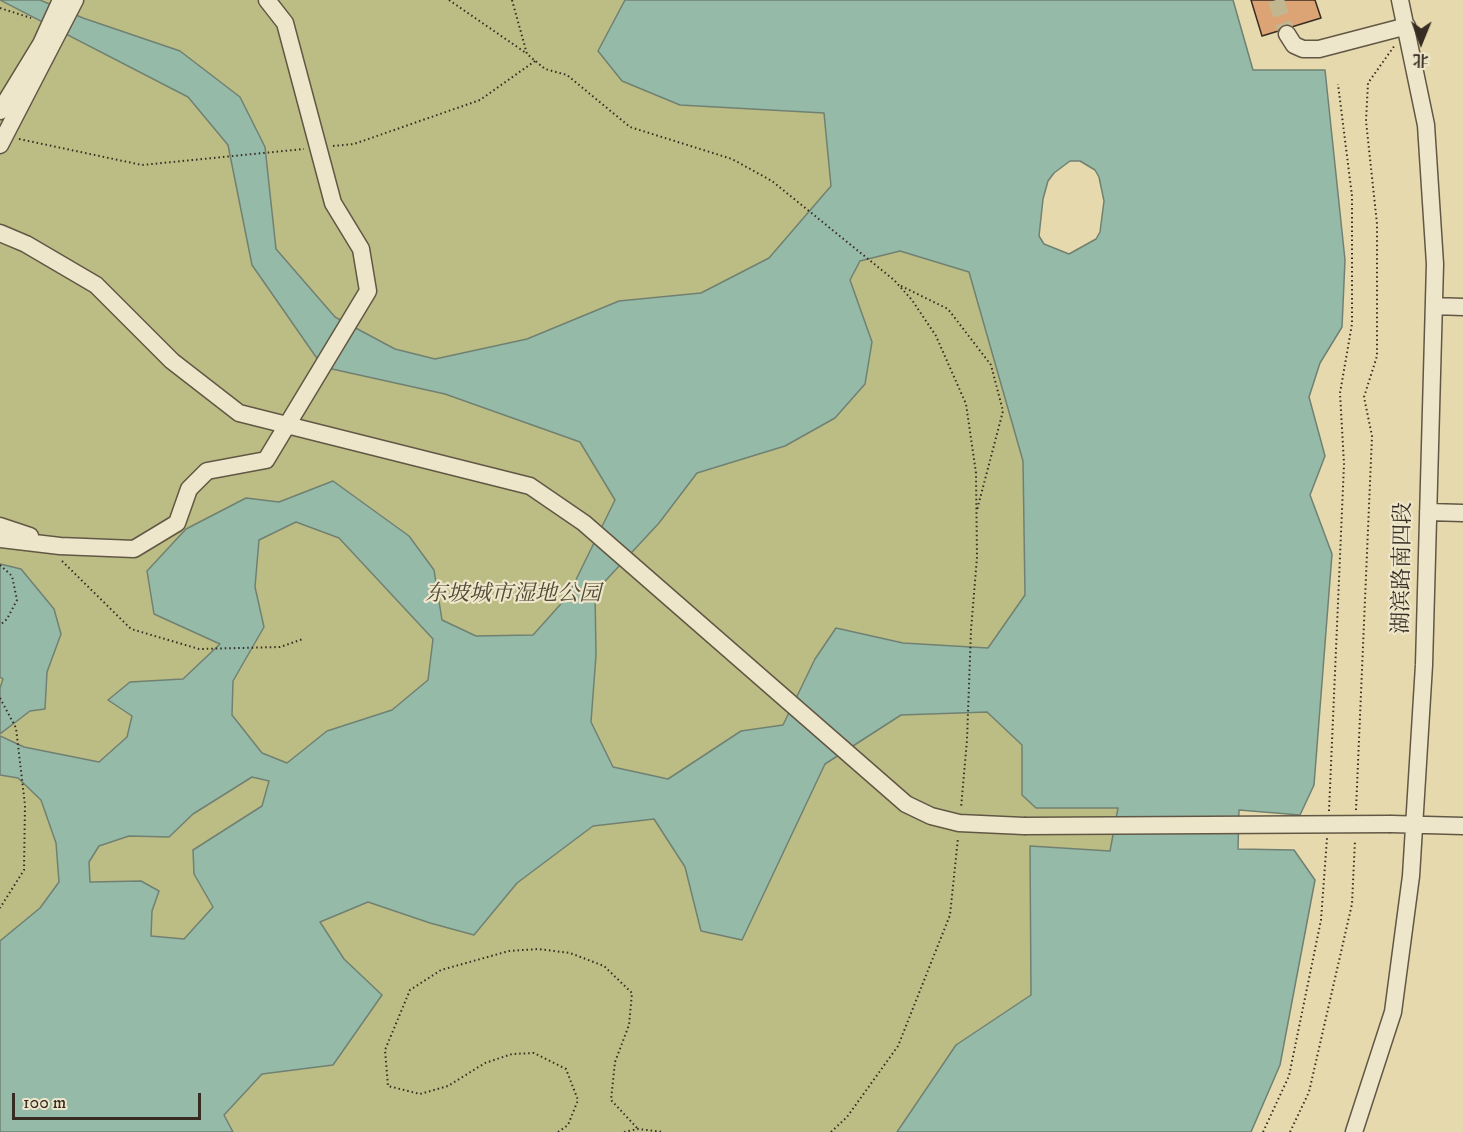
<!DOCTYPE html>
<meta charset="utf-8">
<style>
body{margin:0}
#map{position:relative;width:1463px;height:1132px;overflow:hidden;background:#e5d9ad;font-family:"IM FELL DW Pica","Noto Serif SC",serif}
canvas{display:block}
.north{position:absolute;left:1391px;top:12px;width:60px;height:60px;-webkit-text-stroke:4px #eee6ca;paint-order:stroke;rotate:181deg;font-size:16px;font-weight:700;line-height:24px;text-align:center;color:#372c22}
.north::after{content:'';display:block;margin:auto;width:21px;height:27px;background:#372c22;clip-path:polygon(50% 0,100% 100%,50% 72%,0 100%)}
.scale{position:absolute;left:12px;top:1093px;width:189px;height:27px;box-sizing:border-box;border:3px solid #372c22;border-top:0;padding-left:8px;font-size:18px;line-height:21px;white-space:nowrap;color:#372c22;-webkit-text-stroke:4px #eee6ca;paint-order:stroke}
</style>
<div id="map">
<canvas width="1463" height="1132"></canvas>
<div class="north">北</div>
<div class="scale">100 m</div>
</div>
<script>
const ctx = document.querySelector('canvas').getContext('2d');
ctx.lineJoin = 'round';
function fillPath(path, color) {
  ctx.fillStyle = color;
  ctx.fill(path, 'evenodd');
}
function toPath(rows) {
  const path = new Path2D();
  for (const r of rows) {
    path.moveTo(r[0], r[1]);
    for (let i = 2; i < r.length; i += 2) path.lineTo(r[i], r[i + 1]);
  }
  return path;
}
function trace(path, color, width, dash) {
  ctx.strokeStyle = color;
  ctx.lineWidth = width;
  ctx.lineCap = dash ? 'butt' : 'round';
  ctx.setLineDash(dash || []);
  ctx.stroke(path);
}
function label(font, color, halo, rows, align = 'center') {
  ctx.font = font + ' "IM FELL DW Pica","Noto Serif SC",serif';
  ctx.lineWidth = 4.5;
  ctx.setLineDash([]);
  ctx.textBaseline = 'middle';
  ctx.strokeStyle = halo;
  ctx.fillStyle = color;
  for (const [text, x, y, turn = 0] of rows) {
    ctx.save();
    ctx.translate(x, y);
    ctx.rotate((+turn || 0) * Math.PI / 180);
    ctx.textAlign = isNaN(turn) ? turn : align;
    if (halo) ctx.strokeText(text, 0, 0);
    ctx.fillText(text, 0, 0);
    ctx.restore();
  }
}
const green = toPath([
 [0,0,625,0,598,51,680,105,825,113,969,272,1023,461,1025,595,1036,808,1118,808,1110,852,1030,846,1031,995,956,1045,897,1132,0,1132]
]);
const water = toPath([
 [0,0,40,0,83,18,180,51,240,97,265,147,276,249,335,317,395,349,435,359,527,339,619,301,701,293,769,258,831,186,824,113,680,105,622,81,598,51,625,0,1233,0,1253,70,1325,70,1345,260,1342,327,1320,363,1309,397,1325,456,1310,495,1332,554,1314,785,1300,815,1239,810,1238,849,1294,850,1315,880,1280,1065,1251,1132,897,1132,956,1045,1031,995,1030,846,1110,851,1118,808,1036,808,1022,795,1022,745,987,712,901,715,825,764,742,940,701,931,685,867,654,819,593,826,517,883,474,935,430,923,368,902,320,922,344,959,382,995,333,1065,262,1074,224,1115,233,1132,0,1132,0,941,40,908,59,882,56,843,41,800,18,778,0,775,0,736,24,747,99,762,127,737,132,716,108,700,130,682,183,679,220,644,154,614,147,571,186,529,246,498,279,502,333,481,409,536,434,570,442,620,476,636,533,635,568,596,615,500,580,442,445,394,323,367,252,265,228,145,188,97,0,0],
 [1070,161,1080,161,1095,170,1099,177,1104,201,1100,232,1096,239,1069,254,1044,244,1039,236,1043,199,1048,181,1054,173,1070,161],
 [900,251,969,272,1023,461,1025,595,988,648,903,643,836,628,815,659,783,725,741,731,668,779,613,767,591,722,596,655,595,592,659,523,697,473,785,446,835,418,865,384,872,342,850,280,860,261,900,251],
 [296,522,339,538,433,639,428,680,392,710,327,731,287,763,262,753,232,715,233,681,264,627,255,587,259,540,296,522],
 [252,777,269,781,262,806,193,850,194,874,213,907,184,939,151,936,152,911,159,891,141,881,90,882,89,862,99,846,129,836,169,837,193,814,252,777],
 [0,564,21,569,54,609,61,634,47,672,45,709,30,711,0,734,0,688,3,679,0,677,0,564]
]);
const building = toPath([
 [1251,0,1315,0,1321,18,1262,36,1251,0]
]);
const minorTunnel = toPath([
 [1276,0,1287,34]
]);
const path = toPath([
 [449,0,526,53],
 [512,0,527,54,545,69,567,75,630,127,732,159,772,181,894,280,912,300,936,336,966,404,976,473,977,557,971,630,967,740,961,808],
 [0,8,31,18],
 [19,139,142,165,304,149],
 [333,146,354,144,480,100,535,61],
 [901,286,948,309,991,365,1003,411,977,510],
 [62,561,131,629,199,649,280,647,303,639],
 [0,565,12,576,17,600,7,619,0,625],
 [0,698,16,728,25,805,24,870,0,908],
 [1356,810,1372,436,1364,397,1377,356,1377,224,1366,121,1368,83,1395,45],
 [1329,811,1344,464,1340,393,1352,324,1352,196,1338,84],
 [558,1132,568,1125,578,1100,566,1069,534,1053,512,1054,485,1063,448,1086,420,1094,388,1086,385,1050,410,990,441,970,509,951,538,949,570,953,604,966,632,993,629,1025,615,1062,611,1100,638,1129],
 [624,1132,638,1129,664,1132],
 [831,1132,847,1117,898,1046,950,915,958,838],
 [1263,1132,1289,1076,1321,920,1327,838],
 [1290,1132,1309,1092,1352,904,1355,840]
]);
const minor = toPath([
 [1287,34,1294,45,1303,49,1319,49,1407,26],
 [0,111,41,44,61,0],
 [0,145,75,0],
 [0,233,26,244,96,285,172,361,239,413,530,486,584,523,906,804,931,816,959,823,1024,826],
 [1434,306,1463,307],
 [1428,512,1463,513],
 [0,526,30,536],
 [0,539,60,546,134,549,177,523,189,489,207,471,266,460,368,291,361,249,333,203,285,23,267,0],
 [1391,824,1463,826],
 [1354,1132,1393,1012,1411,876,1424,665,1435,264,1426,125,1400,0]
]);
const minorBridge = toPath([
 [1024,826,1391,824]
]);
const streetNames = [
 ["湖滨路南四段",1404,568,-89]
];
const parkNames = [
 ["东坡城市湿地公园",513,595]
];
fillPath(green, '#bcbd85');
fillPath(water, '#96baa8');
trace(water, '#708172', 1.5);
fillPath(building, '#dca375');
trace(building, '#372c22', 1.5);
trace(minorTunnel, '#c2b691', 16, [16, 8]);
trace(minor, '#625745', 19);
trace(path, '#372c22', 2, [1.5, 3]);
trace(minor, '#eee6ca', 16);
trace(minorBridge, '#625745', 19, []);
trace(minorBridge, '#eee6ca', 16);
label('22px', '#372c22', '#eee6ca', streetNames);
label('italic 22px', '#524936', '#eee6ca', parkNames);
</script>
